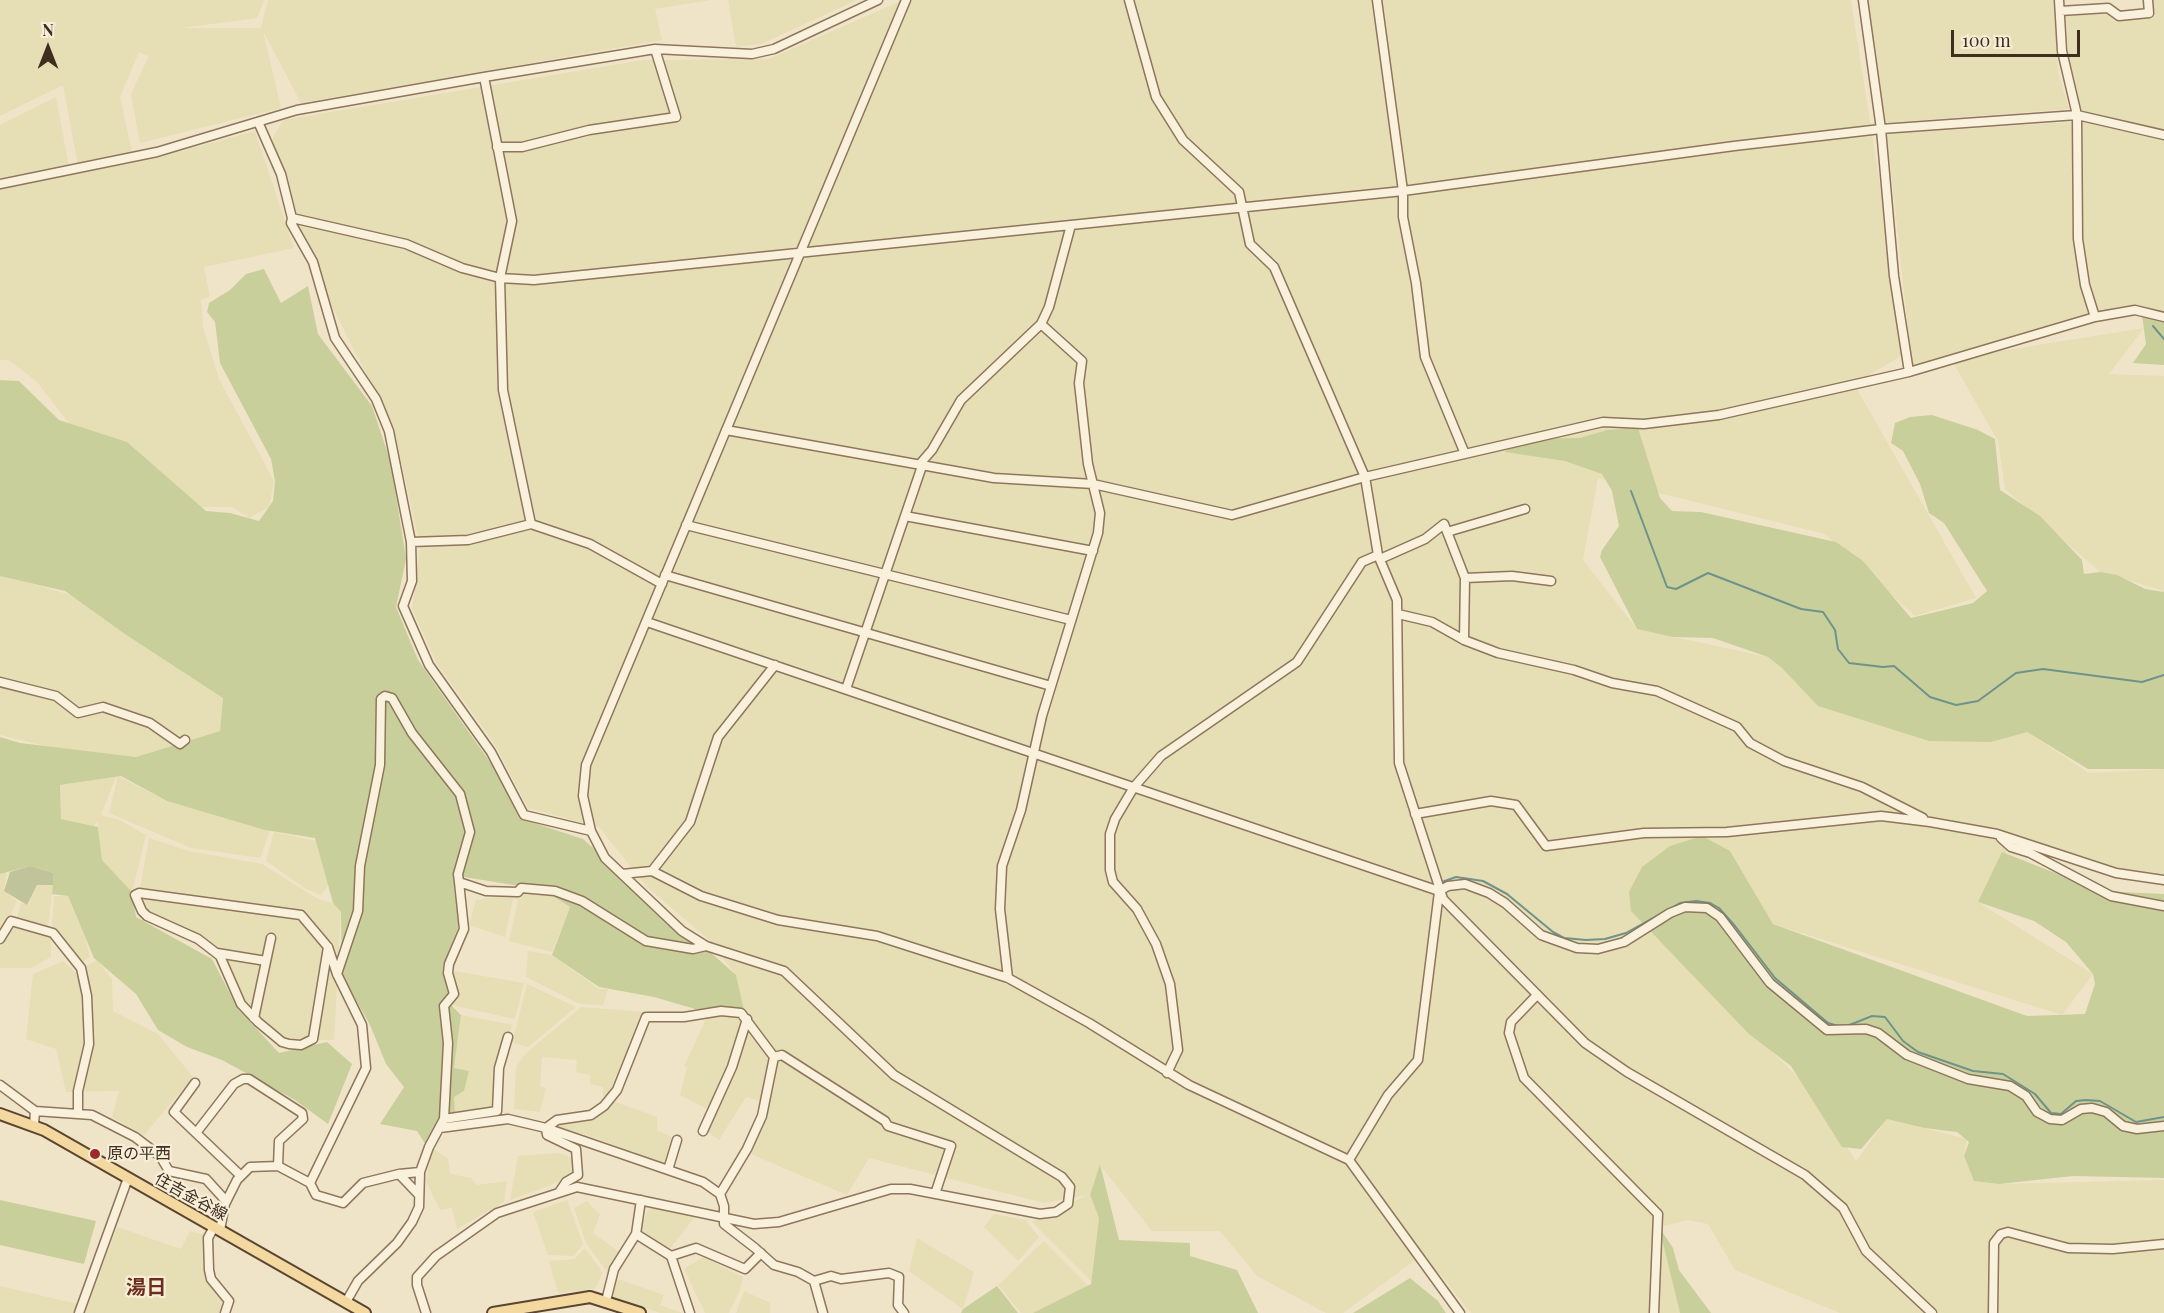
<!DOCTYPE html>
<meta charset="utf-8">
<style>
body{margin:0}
#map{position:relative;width:2164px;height:1313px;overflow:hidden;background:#f0e4c8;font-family:"Playfair Display",serif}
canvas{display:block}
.north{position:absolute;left:18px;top:18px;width:60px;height:60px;-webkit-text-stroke:4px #f7eed8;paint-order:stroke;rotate:0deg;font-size:16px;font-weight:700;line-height:24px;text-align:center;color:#3d2e20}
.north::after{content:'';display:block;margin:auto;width:21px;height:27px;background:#3d2e20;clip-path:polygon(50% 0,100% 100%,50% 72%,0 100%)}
.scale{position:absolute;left:1951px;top:30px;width:129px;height:27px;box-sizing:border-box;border:3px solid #3d2e20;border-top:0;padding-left:8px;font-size:18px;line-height:21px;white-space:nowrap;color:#3d2e20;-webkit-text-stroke:4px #f7eed8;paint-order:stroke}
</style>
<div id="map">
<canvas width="2164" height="1313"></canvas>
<div class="north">N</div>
<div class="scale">100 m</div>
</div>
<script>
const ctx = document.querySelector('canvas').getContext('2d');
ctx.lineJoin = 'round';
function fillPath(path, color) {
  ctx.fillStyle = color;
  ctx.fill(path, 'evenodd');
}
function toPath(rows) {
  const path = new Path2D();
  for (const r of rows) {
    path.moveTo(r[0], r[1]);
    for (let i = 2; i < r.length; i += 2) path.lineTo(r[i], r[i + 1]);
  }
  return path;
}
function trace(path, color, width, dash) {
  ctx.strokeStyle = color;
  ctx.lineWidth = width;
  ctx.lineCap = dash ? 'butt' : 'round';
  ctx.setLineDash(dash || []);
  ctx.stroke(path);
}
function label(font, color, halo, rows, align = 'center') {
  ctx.font = font + ' "Playfair Display","Noto Sans JP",serif';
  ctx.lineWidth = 4.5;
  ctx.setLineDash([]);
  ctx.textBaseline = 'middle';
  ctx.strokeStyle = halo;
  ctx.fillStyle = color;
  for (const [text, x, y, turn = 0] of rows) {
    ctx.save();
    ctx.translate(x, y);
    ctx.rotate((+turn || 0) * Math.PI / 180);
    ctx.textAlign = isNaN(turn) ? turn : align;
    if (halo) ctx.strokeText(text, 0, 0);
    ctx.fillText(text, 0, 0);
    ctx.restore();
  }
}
const farmland = toPath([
 [0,0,264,0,257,18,182,28,261,28,268,0,711,0,655,9,662,40,301,103,263,31,281,108,140,143,131,94,149,56,139,52,120,97,132,152,78,165,63,85,0,116],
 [728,0,857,0,761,44,736,47],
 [903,0,1851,0,1906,353,1854,384,1976,598,1915,616,1825,534,1598,478,1583,560,1637,629,1768,657,2027,732,2089,773,2164,769,2164,881,2013,840,1978,902,2093,974,2062,1015,1773,924,1730,851,1647,928,1809,1088,1856,1161,1887,1119,1967,1139,1964,1156,1974,1181,1999,1184,2164,1180,2164,1313,1840,1313,1735,1270,1708,1224,1688,1220,1659,1227,1680,1313,1471,1313,1439,1273,1414,1261,1343,1313,1326,1313,1257,1276,1220,1231,1152,1231,1100,1165,1090,1195,1099,1218,1091,1281,1032,1222,1087,1195,1044,1203,869,1158,847,1195,751,1154,768,1105,779,1060,744,1010,736,975,708,939,646,886,599,827,528,808,494,743,437,664,412,609,420,547,394,428,318,279,270,143,283,120,643,60,769,59],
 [1867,0,2054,0,2058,72,2069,109,1882,123],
 [2151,0,2164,0,2164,130,2082,112,2069,70,2066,15,2106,14,2114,21,2152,18],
 [56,97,69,167,0,180,0,125],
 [2082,120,2164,139,2164,314,2098,313,2081,238],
 [2073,122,2073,238,2088,314,1912,367,1887,134],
 [255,131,294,248,204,267,210,297,201,300,203,327,219,379,274,481,269,507,249,518,232,507,201,507,127,442,71,426,37,382,9,360,0,360,0,189,153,159],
 [2144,328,2109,374,2164,376,2164,591,2100,572,2005,489,1998,441,1951,359],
 [0,574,74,596,223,697,220,731,136,757,53,748,0,735],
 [118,776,167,801,270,831,260,858,191,848,109,813],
 [116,777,101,815,120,820,146,835,132,892,102,860,98,821,94,826,61,819,60,785],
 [274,832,316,841,328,886,321,895,306,889,266,861],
 [149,838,189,851,262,864,318,899,333,903,341,912,334,1040,283,1039,250,1009,218,950,149,914,140,889],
 [7,872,4,891,17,901,0,937,0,874],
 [37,885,53,885,48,927,17,917,21,903,28,905],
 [544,890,570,907,552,952,509,941,518,900,513,899,505,937,469,925,476,900],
 [54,896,68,896,85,937,90,957,80,964,52,929],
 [12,925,51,936,51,957,31,968,0,968,0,947],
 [528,951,552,955,599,989,608,989,603,1005,580,1004,526,977],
 [97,960,112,979,113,1011,158,1034,193,1077,144,1135,112,1117,119,1091,66,1092,56,1049,26,1039,33,974,63,961,75,972],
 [454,971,524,983,515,1019,451,1005],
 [527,984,576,1007,528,1047,512,1043],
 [581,1007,644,1012,607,1097,603,1096,603,1087,590,1084,590,1075,576,1072,577,1060,542,1057,540,1086,546,1088,540,1112,514,1109,516,1067,526,1053],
 [461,1015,513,1025,494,1065,494,1107,455,1113,454,1097,464,1091,468,1071,454,1069],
 [731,1016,742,1017,771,1060,763,1102,746,1097,719,1140,707,1131,711,1111,680,1095,687,1068,684,1066,707,1017],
 [613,1101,657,1117,657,1130,671,1137,665,1164,596,1138,554,1126,559,1122,595,1119],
 [433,1148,448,1159,450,1174,471,1178,477,1185,507,1181,504,1202,457,1229,452,1208,440,1210,426,1181],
 [560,1153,572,1158,573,1173,551,1185,510,1200,518,1156],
 [567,1200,583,1244,574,1256,548,1255,533,1212],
 [587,1201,600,1215,593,1233,619,1252,608,1273,586,1243,574,1208],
 [650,1206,694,1218,669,1250,640,1229],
 [994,1214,1025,1220,1039,1237,1018,1261,984,1227],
 [117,1227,181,1249,190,1231,204,1235,205,1278,222,1301,219,1313,0,1313,0,1286,87,1306],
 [917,1238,974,1272,963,1309,909,1271],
 [1044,1241,1088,1286,1038,1313,1021,1313,998,1285],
 [585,1248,603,1273,595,1289,558,1293,549,1261,574,1259],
 [703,1257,743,1277,740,1290,729,1313,705,1313,684,1269],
 [618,1279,664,1295,660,1305,683,1313,660,1313,611,1296],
 [744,1291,770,1303,770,1313,736,1313]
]);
const green = toPath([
 [264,269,281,303,308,286,318,334,372,406,391,463,406,559,396,607,418,660,497,772,519,818,583,839,736,975,744,1010,695,1009,654,997,599,987,552,955,570,907,544,890,464,877,454,888,459,925,443,966,451,1005,461,1015,454,1068,469,1071,464,1091,454,1097,455,1113,426,1145,417,1131,380,1124,404,1087,386,1064,370,1025,342,975,341,912,333,903,315,838,265,830,167,801,121,776,60,785,61,819,98,827,102,860,132,892,136,917,212,959,238,1009,279,1053,327,1042,352,1064,328,1124,295,1100,222,1060,187,1047,158,1030,136,994,94,958,68,896,52,894,54,873,30,866,0,874,0,737,20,743,136,757,220,731,223,698,125,634,65,591,0,576,0,380,19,381,59,420,127,442,206,511,230,513,259,521,273,501,275,481,271,459,220,363,215,322,207,312,209,303,230,290,246,274],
 [2142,315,2164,321,2164,365,2133,363,2146,344],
 [1932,415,1978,430,1995,439,2000,490,2040,516,2082,560,2084,574,2100,572,2117,575,2145,589,2164,592,2164,769,2088,769,2027,732,1991,742,1929,741,1818,706,1782,668,1768,657,1713,638,1673,637,1637,629,1600,557,1602,550,1619,526,1612,491,1602,474,1565,461,1505,452,1517,439,1580,438,1607,430,1638,428,1660,498,1672,511,1701,512,1836,542,1863,561,1911,618,1973,603,1987,591,1944,523,1929,513,1920,484,1903,451,1891,443,1895,423,1910,417],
 [1702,836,1730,851,1773,924,2027,1016,2085,1014,2095,984,2093,974,2066,942,2034,921,1978,902,2002,852,2101,891,2164,894,2164,1178,2073,1176,1999,1184,1974,1181,1964,1156,1969,1142,1957,1132,1924,1128,1887,1119,1861,1149,1842,1147,1791,1066,1749,1034,1631,911,1629,892,1642,867,1670,846],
 [1100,1164,1119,1240,1190,1243,1190,1256,1237,1270,1258,1313,1033,1313,1091,1284,1099,1218,1090,1195],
 [0,1200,96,1221,84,1264,0,1245],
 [1659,1227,1673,1248,1679,1270,1711,1313,1680,1313],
 [1410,1278,1438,1301,1446,1313,1353,1313],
 [997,1286,1018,1313,961,1313,963,1309]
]);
const cemetery = toPath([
 [30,866,54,873,53,885,37,885,27,905,4,891,10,872]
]);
const stream = toPath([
 [2153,326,2164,339],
 [1631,491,1667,587,1676,589,1708,573,1801,609,1823,612,1835,630,1838,649,1849,663,1883,667,1894,666,1930,697,1956,705,1978,701,2016,673,2043,669,2142,682,2164,675],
 [1442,882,1456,877,1483,881,1507,894,1553,932,1564,938,1586,940,1605,939,1626,933,1680,903,1696,901,1710,903,1719,908,1735,926,1775,978,1828,1023,1838,1026],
 [1847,1026,1872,1016,1885,1017,1903,1041,1918,1052,1973,1071,2003,1074,2035,1094,2051,1113,2061,1114,2076,1101,2086,1100,2100,1101,2136,1122,2164,1117]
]);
const minor = toPath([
 [1129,0,1156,97,1183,140,1239,192,1250,244,1274,267,1365,477,1378,555,1397,600,1399,763,1443,899,1585,1043,1627,1072,1805,1175,1843,1208,1866,1251,1932,1313],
 [1377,0,1403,191,1403,217,1416,283,1425,357,1465,454],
 [1863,0,1881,129,1894,276,1909,372],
 [2059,0,2062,51,2077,115,2078,239,2085,285,2095,317],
 [2060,11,2108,8,2119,16,2149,13,2148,0],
 [484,77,512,221,500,278,503,390,531,524],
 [259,124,281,174,292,218,406,244,462,268,500,278,534,280,1403,191,1734,146,1881,129,2077,115,2164,135],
 [497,147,522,147,589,130,676,117,655,49],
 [0,184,157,152,297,110,484,77,655,49,752,54,774,49,878,0],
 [292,218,291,223,313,262,335,338,376,399,389,431,411,542,412,581,403,606,429,665,491,752,524,815,591,831],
 [726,430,994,478,1093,484,1232,515,1365,477,1603,422,1644,424,1719,415,1909,372,2095,317,2135,310,2164,317],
 [919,465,932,450,961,400,1041,324,1049,307,1071,225],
 [905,516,1093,551],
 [686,525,1071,620],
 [1447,532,1525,509],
 [411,542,468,540,531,524,590,544,662,584],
 [1380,559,1425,539,1444,524,1465,578],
 [665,575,1051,686],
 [1398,614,1432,622,1464,640,1498,653,1574,670,1612,683,1657,691,1737,727,1750,743,1784,761,1862,787,1923,818],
 [647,622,1439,891,1448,886,1465,884,1489,893,1505,903,1541,935,1577,948,1598,949,1624,942,1670,913,1685,907,1707,908,1720,917,1770,983,1827,1030,1866,1029,1878,1033,1907,1055,1968,1079,2010,1086,2026,1096,2037,1112,2050,1119,2062,1120,2081,1109,2092,1108,2106,1112,2123,1126,2137,1129,2164,1126],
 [1464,640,1465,578,1512,576,1551,581],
 [0,682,56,696,78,713,103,707,150,723,180,744,185,740],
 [846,689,922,466],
 [1415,814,1491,801,1516,805,1546,846,1644,833,1727,832,1881,816,1930,822,1997,834,2116,873,2164,880],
 [2001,838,2011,847,2030,853,2111,896,2164,906],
 [652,871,690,822,718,737,775,665],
 [622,874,652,871,701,896,778,920,877,936,1008,978,1089,1023,1189,1085,1349,1160,1460,1313],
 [0,939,11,921,53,933,81,968,87,996,89,1044,78,1091,78,1113],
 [217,953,266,961],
 [337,974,358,911,360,866,380,765,381,699,385,696,392,698,412,733,460,794,470,832,458,874,459,882],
 [1008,978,1000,909,1002,866,1021,810,1042,716,1098,533,1100,513,1088,464,1079,383,1082,361,1041,324],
 [1537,995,1511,1022,1509,1033,1524,1078,1658,1214,1654,1313],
 [254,1018,271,938],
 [1167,1073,1178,1050,1170,984,1156,944,1137,909,1113,882,1110,870,1110,834,1115,819,1134,787,1161,756,1297,662,1362,562,1378,555],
 [195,1083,174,1112,196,1133],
 [0,1085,35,1111,34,1125],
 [35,1111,92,1115,135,1137,160,1156,169,1171,206,1179,226,1201],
 [444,1119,497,1111,499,1068,508,1037],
 [440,1128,508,1119,546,1128,703,1182,720,1194,724,1206,724,1224,755,1248,774,1265,798,1272,814,1281,823,1313],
 [546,1128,557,1120,591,1115,604,1106,617,1090,646,1017,684,1017,721,1011,741,1013,774,1057,782,1055,885,1121,888,1126,951,1146,935,1194],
 [546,1128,547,1135,576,1149,578,1175,566,1182,560,1191],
 [703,1131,732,1067,747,1019],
 [1349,1160,1388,1095,1418,1060,1439,892],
 [668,1170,677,1140],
 [399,1174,419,1195],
 [241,1176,196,1133,234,1084,243,1079,249,1079,302,1113,303,1119,279,1141,278,1166],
 [310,1183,366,1068,362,1025,337,974,328,947,301,915,139,893,135,895,142,911,147,916,198,939,220,956,241,1004,258,1022,282,1042,289,1044,301,1045,313,1039,328,947],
 [720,1194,747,1149,762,1116,774,1057],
 [641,1200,636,1234,671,1256],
 [214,1227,208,1238,209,1270,211,1279,229,1301,225,1313],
 [220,1230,225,1204,237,1180,250,1167,278,1166,310,1183,316,1195,343,1203,363,1183,399,1174,420,1172],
 [814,1281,831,1276,841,1279,889,1273,899,1277,898,1305,904,1313],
 [606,1301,614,1269,636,1234],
 [346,1302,358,1281,397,1243,412,1222,419,1207,420,1172,429,1147,444,1119,448,1043,444,1006,454,994,448,973,449,964,464,929,459,882,486,891,518,892,521,888,555,891,582,901,646,941,693,949,706,946],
 [79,1313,128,1178],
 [426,1313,417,1285,417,1277,436,1256,497,1213,577,1187,754,1224,779,1222,891,1189,910,1189,1040,1214,1056,1212,1068,1204,1070,1187,1062,1177,894,1075,784,971,706,946,682,931,605,858,591,831,583,796,586,765,906,0],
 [690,1313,671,1256,696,1248,745,1269,761,1253],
 [1993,1313,1994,1243,2001,1234,2008,1232,2068,1248,2113,1249,2164,1244]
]);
const major = toPath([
 [0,1114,44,1130,365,1313],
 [493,1313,590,1297,640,1313]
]);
const markers = [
 [95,1154,6,"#9e2a2b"]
];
const poiNames = [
 ["原の平西",107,1154]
];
const streetNames = [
 ["住吉金谷線",191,1197,29]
];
const quarterNames = [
 ["湯日",146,1288]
];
fillPath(farmland, '#e6deb5');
fillPath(green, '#c9cf9b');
fillPath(cemetery, '#bfc49a');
trace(stream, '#6f938a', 2);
trace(minor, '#8d765c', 11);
trace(major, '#5b4430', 14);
trace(minor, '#faf1dc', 8);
trace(major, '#f3d9a0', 10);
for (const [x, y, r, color] of markers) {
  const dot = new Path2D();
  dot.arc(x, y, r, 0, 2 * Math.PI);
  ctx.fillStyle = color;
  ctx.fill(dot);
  trace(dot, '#f7eed8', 2);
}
label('16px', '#3d2e20', '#f7eed8', poiNames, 'left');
label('16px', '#3d2e20', '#f7eed8', streetNames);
label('bold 20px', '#6b2e1e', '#f7eed8', quarterNames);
</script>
